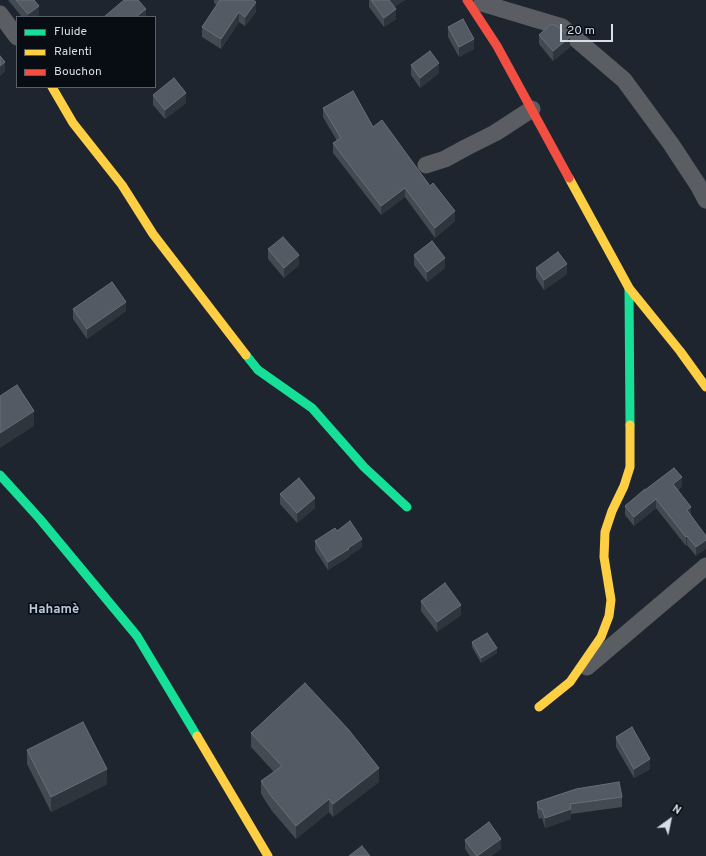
<!DOCTYPE html>
<meta charset="utf-8">
<style>
body{margin:0}
#map{position:relative;width:706px;height:856px;overflow:hidden;background:#1e252e;font-family:Overpass,sans-serif}
canvas{display:block}
.legend{position:absolute;left:16px;top:16px;width:140px;height:72px;box-sizing:border-box;background:#080d14;border:1px solid #5a6169;margin:0;padding:5px 7px;list-style:none;font-size:12px;color:#d6dee9}
.legend li{display:flex;align-items:center;gap:8px;height:20px}
.legend b{width:20px;border:1px solid #5a6169}
.north{position:absolute;left:650px;top:800px;width:40px;height:40px;-webkit-text-stroke:3px #080d14;paint-order:stroke;rotate:33deg;font-size:11px;font-weight:700;line-height:16px;text-align:center;color:#d6dee9}
.north::after{content:'';display:block;margin:auto;width:14px;height:18px;background:#d6dee9;clip-path:polygon(50% 0,100% 100%,50% 72%,0 100%)}
.scale{position:absolute;left:560px;top:24px;width:53px;height:18px;box-sizing:border-box;border:2px solid #d6dee9;border-top:0;padding-left:5px;font-size:12px;line-height:14px;white-space:nowrap;color:#d6dee9;-webkit-text-stroke:3px #080d14;paint-order:stroke}
</style>
<div id="map">
<canvas width="706" height="856"></canvas>
<ul class="legend">
<li><b style="height:5px;background:#16e098"></b>Fluide</li>
<li><b style="height:5px;background:#ffcf43"></b>Ralenti</li>
<li><b style="height:5px;background:#f24e42"></b>Bouchon</li>
</ul>
<div class="north">N</div>
<div class="scale">20 m</div>
</div>
<script>
const ctx = document.querySelector('canvas').getContext('2d');
ctx.lineJoin = 'round';
function toPath(rows) {
  const path = new Path2D();
  for (const r of rows) {
    path.moveTo(r[0], r[1]);
    for (let i = 2; i < r.length; i += 2) path.lineTo(r[i], r[i + 1]);
  }
  return path;
}
function trace(path, color, width, dash) {
  ctx.strokeStyle = color;
  ctx.lineWidth = width;
  ctx.lineCap = dash ? 'butt' : 'round';
  ctx.setLineDash(dash || []);
  ctx.stroke(path);
}
function fillPath(path, color) {
  ctx.fillStyle = color;
  ctx.fill(path, 'evenodd');
}
function label(font, color, halo, rows, align = 'center') {
  ctx.font = font + ' Overpass,sans-serif';
  ctx.lineWidth = 3.5;
  ctx.setLineDash([]);
  ctx.textBaseline = 'middle';
  ctx.strokeStyle = halo;
  ctx.fillStyle = color;
  for (const [text, x, y, turn = 0] of rows) {
    ctx.save();
    ctx.translate(x, y);
    ctx.rotate((+turn || 0) * Math.PI / 180);
    ctx.textAlign = isNaN(turn) ? turn : align;
    if (halo) ctx.strokeText(text, 0, 0);
    ctx.fillText(text, 0, 0);
    ctx.restore();
  }
}
const street = toPath([
 [482,3,562,27,624,80,671,144,698,185,706,200],
 [0,14,17,37],
 [426,165,445,159,467,147,495,133,532,109],
 [587,667,706,566]
]);
const fast = toPath([
 [629,288,630,425],
 [246,355,258,370,312,408,364,467,407,507],
 [0,475,39,518,137,636,197,736]
]);
const slow = toPath([
 [52,87,73,123,122,185,153,234,246,355],
 [569,178,629,288,680,351,706,387],
 [539,707,570,682,601,637,609,616,611,600,604,557,605,532,612,511,624,486,630,467,630,425],
 [197,736,268,856]
]);
const jam = toPath([
 [467,0,497,46,569,178]
]);
const wall = toPath([
 [8,0,34,0,39,16,37,17,22,17],
 [214,0,253,0,256,12,245,26,239,22,221,49,202,37,202,27,217,5,214,3],
 [369,0,405,0,394,7,396,19,384,27,369,7],
 [448,27,474,49,459,57,448,37],
 [539,35,570,47,553,61,539,44],
 [411,65,439,73,420,88,411,75],
 [153,95,186,103,165,119,153,105],
 [323,108,373,127,455,221,435,238,405,197,381,215,333,153,333,143,337,141,323,117],
 [268,249,299,265,284,278,268,259],
 [414,255,445,268,427,282,414,265],
 [536,268,567,274,544,290,536,278],
 [73,309,126,311,87,339,73,319],
 [682,486,678,490,691,516,706,536,696,556,687,545,686,546,656,508,634,526,625,515,625,506,645,490],
 [280,494,315,508,297,523,280,504],
 [337,531,362,547,349,556,349,557,328,570,315,550,315,541],
 [421,601,461,615,437,632,421,611],
 [472,642,497,653,481,663,472,647],
 [251,733,379,782,333,817,329,812,296,839,272,811,261,794,261,781,274,772,251,747],
 [616,737,650,769,634,778,616,747],
 [27,750,107,784,51,812,27,764],
 [622,797,622,807,571,814,571,819,545,828,542,818,539,819,537,812,537,802],
 [465,840,501,849,491,856,470,856,465,849]
]);
const shadedWall = toPath([
 [389,0,405,0,389,10],
 [256,2,256,12,245,26,245,17],
 [39,6,39,16,37,17,28,17,28,14],
 [146,9,146,17,136,17],
 [396,9,396,19,384,27,384,18],
 [239,12,239,22,221,49,221,39],
 [570,37,570,47,553,61,553,51],
 [474,39,474,49,459,57,459,47],
 [5,62,5,72,0,76,0,66],
 [439,63,439,73,420,88,420,78],
 [186,93,186,103,165,119,165,110],
 [405,188,405,197,381,215,381,206],
 [455,211,455,221,435,238,435,228],
 [299,255,299,265,284,278,284,268],
 [445,258,445,268,427,282,427,272],
 [567,264,567,274,544,290,544,280],
 [126,302,126,311,87,339,87,329],
 [34,411,34,426,0,448,0,433],
 [682,477,682,486,673,493,673,484],
 [315,498,315,508,297,523,297,513],
 [656,499,656,508,634,526,634,517],
 [691,507,691,516,687,510],
 [687,536,687,545,686,546,686,537],
 [362,539,362,547,349,556,349,557,328,570,328,562],
 [706,540,706,549,696,556,696,547],
 [461,605,461,615,437,632,437,622],
 [497,648,497,653,481,663,481,658],
 [650,759,650,769,634,778,634,769],
 [379,768,379,782,333,817,333,804],
 [107,769,107,784,51,812,51,797],
 [329,799,329,812,296,839,296,826],
 [571,809,571,819,545,828,545,818],
 [501,839,501,849,491,856,478,856]
]);
const building = toPath([
 [16,0,34,0,39,6,28,14,16,0],
 [124,0,138,0,146,9,136,17,104,17,124,0],
 [220,0,253,0,256,2,245,17,239,12,221,39,202,27,220,0],
 [371,0,389,0,396,9,384,18,371,0],
 [463,19,474,39,459,47,448,27,463,19],
 [551,24,557,26,570,37,553,51,539,35,551,24],
 [430,51,439,63,420,78,411,65,430,51],
 [0,56,5,62,0,66,0,56],
 [174,78,186,93,165,110,153,95,174,78],
 [353,91,373,127,382,120,430,186,433,183,455,211,435,228,405,188,381,206,333,143,341,138,323,108,353,91],
 [283,237,299,255,284,268,268,249,283,237],
 [432,241,445,258,427,272,414,255,432,241],
 [558,252,567,264,544,280,536,268,558,252],
 [112,282,126,302,87,329,73,309,112,282],
 [17,385,34,411,0,433,0,396,17,385],
 [674,468,682,477,673,484,691,507,687,510,706,536,706,540,696,547,687,536,686,537,656,499,634,517,625,506,645,489,645,490,674,468],
 [299,478,315,498,297,513,280,494,299,478],
 [350,521,362,539,348,548,349,549,328,562,315,541,335,528,337,531,350,521],
 [445,583,461,605,437,622,421,601,445,583],
 [487,633,497,648,481,658,472,642,487,633],
 [305,683,348,729,379,768,333,804,329,799,296,826,272,797,261,781,282,766,251,733,305,683],
 [83,722,107,769,51,797,27,750,83,722],
 [632,727,650,759,634,769,616,737,632,727],
 [619,782,622,797,570,804,571,809,545,818,542,809,539,809,537,802,576,789,619,782],
 [489,822,501,839,477,856,465,840,489,822],
 [362,846,370,856,349,856,362,846]
]);
const quarterNames = [
 ["Hahamè",54,610]
];
trace(street, '#5a5d61', 17);
trace(fast, '#16e098', 9);
trace(slow, '#ffcf43', 9);
trace(jam, '#f24e42', 9);
fillPath(wall, '#444a52');
fillPath(shadedWall, '#2e353d');
fillPath(building, '#545a63');
trace(building, '#686f78', 1);
label('bold 13px', '#b7c7dd', '#080d14', quarterNames);
</script>
